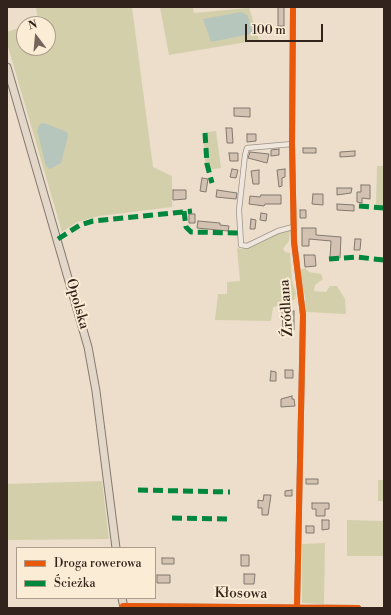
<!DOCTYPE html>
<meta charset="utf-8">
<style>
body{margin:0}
#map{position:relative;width:391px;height:615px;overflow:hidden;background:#ecdecb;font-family:"Libre Bodoni",serif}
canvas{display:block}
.frame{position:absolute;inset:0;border:8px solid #32241d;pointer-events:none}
.legend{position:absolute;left:16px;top:547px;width:140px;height:52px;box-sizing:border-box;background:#fbecd5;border:1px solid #ab9c8b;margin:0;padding:5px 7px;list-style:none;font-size:12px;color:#32241d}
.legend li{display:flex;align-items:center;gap:8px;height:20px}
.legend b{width:20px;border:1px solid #ab9c8b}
.north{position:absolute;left:16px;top:16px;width:40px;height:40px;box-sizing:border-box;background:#fbecd5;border:1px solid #ab9c8b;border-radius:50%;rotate:344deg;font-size:11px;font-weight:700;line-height:16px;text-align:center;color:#32241d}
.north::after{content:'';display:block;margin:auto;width:14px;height:18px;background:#73655a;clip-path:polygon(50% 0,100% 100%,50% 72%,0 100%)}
.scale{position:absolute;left:245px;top:24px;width:78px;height:18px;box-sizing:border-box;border:2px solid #32241d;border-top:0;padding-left:5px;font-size:12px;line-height:14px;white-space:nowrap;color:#32241d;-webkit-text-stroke:3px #fbecd5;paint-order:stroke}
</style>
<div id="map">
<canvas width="391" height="615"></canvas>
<div class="frame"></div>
<ul class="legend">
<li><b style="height:5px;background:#e8590c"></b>Droga rowerowa</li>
<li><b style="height:5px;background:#00873e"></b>Ścieżka</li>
</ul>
<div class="north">N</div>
<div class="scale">100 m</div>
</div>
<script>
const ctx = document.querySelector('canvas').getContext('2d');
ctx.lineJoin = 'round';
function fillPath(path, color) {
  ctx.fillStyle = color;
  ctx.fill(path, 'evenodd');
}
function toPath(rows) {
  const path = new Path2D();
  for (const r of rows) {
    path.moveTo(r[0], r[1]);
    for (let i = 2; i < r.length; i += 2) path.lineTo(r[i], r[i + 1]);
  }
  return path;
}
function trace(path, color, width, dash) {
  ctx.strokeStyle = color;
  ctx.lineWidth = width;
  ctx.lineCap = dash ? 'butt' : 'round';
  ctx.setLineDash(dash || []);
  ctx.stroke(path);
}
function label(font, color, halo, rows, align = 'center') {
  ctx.font = font + ' "Libre Bodoni",serif';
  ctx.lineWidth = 4;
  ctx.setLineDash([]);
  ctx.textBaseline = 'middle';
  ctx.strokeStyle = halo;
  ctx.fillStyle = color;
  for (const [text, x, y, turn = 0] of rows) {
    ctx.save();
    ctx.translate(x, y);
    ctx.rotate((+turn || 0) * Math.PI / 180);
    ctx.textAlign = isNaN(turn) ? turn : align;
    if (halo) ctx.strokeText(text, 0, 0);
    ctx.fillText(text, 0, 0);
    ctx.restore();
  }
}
const green = toPath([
 [36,7,132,7,153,167,172,176,172,207,99,216,77,222,62,232,7,43,7,32,24,26,24,48,48,48,48,24,30,24,38,21],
 [160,7,193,7,194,13,249,8,259,40,169,55],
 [216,131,221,168,206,170,203,133],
 [377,166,384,166,384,206,376,206],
 [290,229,289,241,283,249,285,252,290,253,292,281,296,293,295,299,284,305,273,307,271,321,215,320,218,294,227,294,227,282,240,281,237,248,242,249,261,243,278,233],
 [305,268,309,272,321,274,323,279,315,285,314,291,326,292,330,286,337,286,345,299,346,314,306,312,305,297,300,278,301,270],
 [378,480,384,480,384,501,378,501],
 [102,481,109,539,7,540,7,484],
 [347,520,384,521,384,556,347,556],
 [325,543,324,604,302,603,302,544]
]);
const water = toPath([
 [241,12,247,15,253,30,251,34,211,42,203,19],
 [44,123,67,132,68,136,61,163,50,169,46,166,37,130,40,124]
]);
const building = toPath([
 [278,7,284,7,284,26,278,26,278,7],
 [234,108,250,108,250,117,234,116,234,108],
 [226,128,232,128,233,143,227,143,226,128],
 [247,134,256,134,256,141,247,142,247,134],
 [303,148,316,148,316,153,303,153,303,148],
 [279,149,279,155,271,156,271,150,279,149],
 [355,151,355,156,340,157,340,152,355,151],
 [250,152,269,154,267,163,248,158,250,152],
 [229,153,238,153,238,161,230,161,229,153],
 [232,169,238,170,236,178,230,177,232,169],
 [285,169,285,177,282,178,282,186,279,187,277,170,285,169],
 [259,170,259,184,253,184,251,171,259,170],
 [202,178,208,179,206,192,200,191,202,178],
 [361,185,370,185,370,199,362,198,362,203,357,202,357,192,361,192,361,185],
 [337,188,352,188,351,193,337,195,337,188],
 [173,190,186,190,186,199,173,200,173,190],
 [217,190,237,193,236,199,216,197,217,190],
 [313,194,323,194,323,205,312,204,313,194],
 [261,195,281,195,281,204,265,204,264,206,249,204,250,196,260,197,261,195],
 [337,204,354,205,354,211,337,210,337,204],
 [300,210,306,210,306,218,300,218,300,210],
 [261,213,267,214,266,221,260,220,261,213],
 [189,214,195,214,195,223,189,223,189,214],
 [251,219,256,220,255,229,250,229,251,219],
 [198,221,220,223,220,225,229,226,228,231,197,228,198,221],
 [302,228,316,228,316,235,341,237,340,258,330,258,331,241,309,239,309,246,302,246,302,228],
 [355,239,361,239,360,250,354,250,355,239],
 [304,255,315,255,316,266,305,267,304,255],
 [294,311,294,330,283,330,282,312,294,311],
 [285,370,293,370,293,378,285,378,285,370],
 [271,371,276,372,276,381,270,381,271,371],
 [292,396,292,399,294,399,295,406,281,407,281,399,292,396],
 [306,479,318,479,318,484,306,484,306,479],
 [292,490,292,496,285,496,285,491,292,490],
 [264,495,271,495,268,515,262,515,262,508,258,508,258,500,263,501,264,495],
 [312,503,329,503,329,509,325,509,325,516,316,516,316,509,312,509,312,503],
 [322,520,329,520,329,529,322,530,322,520],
 [306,526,314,526,314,533,306,533,306,526],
 [241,555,249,555,249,566,241,566,241,555],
 [162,558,174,558,174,564,162,564,162,558],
 [244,574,255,574,254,584,244,584,244,574],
 [157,575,170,575,170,583,157,583,157,575]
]);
const minor = toPath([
 [293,7,292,144,294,242,303,315,297,607],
 [292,144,247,148,245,155,239,210,241,245,247,246,278,231,293,227],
 [123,606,358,608]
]);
const primary = toPath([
 [7,67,88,347,96,391,116,548],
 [122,598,124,608]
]);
const quiet = toPath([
 [205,133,207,164,212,183],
 [359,206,384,208],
 [184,211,186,227,191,232,241,233],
 [58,239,80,225,93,221,192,211],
 [329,259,356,257,384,260],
 [138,490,230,492],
 [172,518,227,519]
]);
const cycleway = toPath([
 [293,7,292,144,294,242,303,315,297,607],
 [123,606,358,608]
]);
const streetNames = [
 ["Opolska",77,304,74],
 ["Źródlana",287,308,-94],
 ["Kłosowa",241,594,1]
];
fillPath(green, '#d3cfab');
fillPath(water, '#b6c6bd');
fillPath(building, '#d3c1b1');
trace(building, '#82796f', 1);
trace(minor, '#9c9287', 6);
trace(primary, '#82796f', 9);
trace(minor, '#efe7de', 4.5);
trace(primary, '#e2d7c8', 7);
trace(quiet, '#00873e', 5, [10, 5]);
trace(cycleway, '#e8590c', 6);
label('14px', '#32241d', '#fbecd5', streetNames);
</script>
